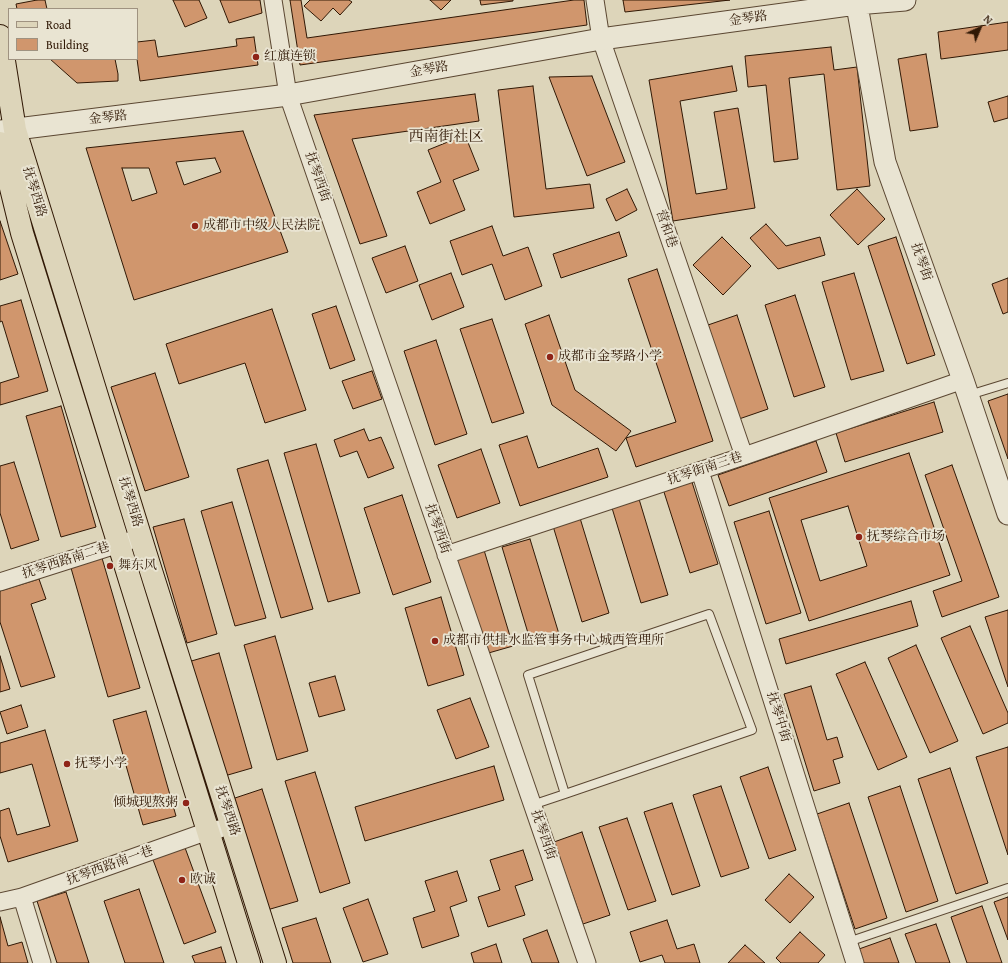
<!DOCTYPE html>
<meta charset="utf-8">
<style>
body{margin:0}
#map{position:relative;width:1008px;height:963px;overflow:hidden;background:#ddd5ba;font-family:"Gentium Book Plus",serif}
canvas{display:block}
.legend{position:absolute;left:8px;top:8px;width:130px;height:52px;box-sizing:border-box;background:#e9e4d2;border:1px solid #9f9280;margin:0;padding:5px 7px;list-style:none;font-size:12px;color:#301805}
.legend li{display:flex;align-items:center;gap:8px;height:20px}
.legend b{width:20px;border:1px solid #9f9280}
.north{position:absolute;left:960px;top:8px;width:40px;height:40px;-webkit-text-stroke:3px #e9e4d2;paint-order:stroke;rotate:44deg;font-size:11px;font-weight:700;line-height:16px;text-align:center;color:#301805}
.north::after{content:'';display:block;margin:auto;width:14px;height:18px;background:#301805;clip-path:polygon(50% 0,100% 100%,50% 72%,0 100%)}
</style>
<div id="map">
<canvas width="1008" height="963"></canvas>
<ul class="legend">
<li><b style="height:5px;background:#ddd5ba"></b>Road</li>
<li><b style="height:11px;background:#d0966d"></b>Building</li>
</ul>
<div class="north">N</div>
</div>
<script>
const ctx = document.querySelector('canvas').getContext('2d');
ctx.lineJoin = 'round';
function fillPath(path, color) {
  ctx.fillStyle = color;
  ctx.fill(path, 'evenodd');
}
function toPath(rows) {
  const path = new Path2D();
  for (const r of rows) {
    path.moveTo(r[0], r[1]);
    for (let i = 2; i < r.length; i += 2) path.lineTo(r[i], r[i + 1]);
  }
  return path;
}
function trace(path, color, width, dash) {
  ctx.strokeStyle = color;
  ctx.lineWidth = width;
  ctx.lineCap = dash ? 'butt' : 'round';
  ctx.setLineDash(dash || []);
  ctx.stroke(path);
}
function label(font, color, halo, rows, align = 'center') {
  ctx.font = font + ' "Gentium Book Plus","Noto Serif SC",serif';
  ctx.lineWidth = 4;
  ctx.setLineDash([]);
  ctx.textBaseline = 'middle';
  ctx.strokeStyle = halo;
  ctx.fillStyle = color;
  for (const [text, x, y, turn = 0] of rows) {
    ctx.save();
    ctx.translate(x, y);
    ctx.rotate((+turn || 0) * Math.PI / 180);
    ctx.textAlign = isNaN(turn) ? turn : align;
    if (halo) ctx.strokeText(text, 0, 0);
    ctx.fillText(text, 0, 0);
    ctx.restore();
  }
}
const building = toPath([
 [37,0,45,0,47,9,17,9,16,4,37,0],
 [173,0,199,0,207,18,185,27,173,0],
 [220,0,260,0,262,13,229,23,220,0],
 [290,0,301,0,307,38,574,0,584,0,587,25,300,65,290,0],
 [310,0,349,0,352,2,340,15,333,8,321,21,304,6,310,0],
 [430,0,451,0,441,10,430,0],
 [480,0,513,0,513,1,481,5,480,0],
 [623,0,730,0,625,12,623,0],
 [1008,22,1008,50,941,59,938,32,1008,22],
 [254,37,258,65,140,81,137,59,137,42,155,40,158,57,237,46,236,39,254,37],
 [831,47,834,70,857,67,870,186,837,190,824,74,789,78,798,159,774,162,766,85,748,87,745,56,831,47],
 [926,54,938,127,910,131,898,59,926,54],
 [50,59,115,59,118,74,118,81,77,83,50,59],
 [732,66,737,91,680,101,696,194,727,189,714,112,738,108,755,208,673,221,649,80,732,66],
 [592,76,625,162,587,176,549,77,592,76],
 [533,86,546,189,590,184,594,208,514,217,498,90,533,86],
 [475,94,479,121,352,139,387,236,360,244,314,115,475,94],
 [1008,96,1008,118,994,122,988,102,1008,96],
 [243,131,288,252,134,300,86,148,243,131],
 [215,158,221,172,184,185,176,162,215,158],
 [122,168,149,168,157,193,132,201,122,168],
 [465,135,479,170,453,180,465,210,430,224,417,192,441,182,428,150,465,135],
 [627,189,637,210,616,221,606,199,627,189],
 [857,189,885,219,858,245,830,215,857,189],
 [0,221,18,274,0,280,0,221],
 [766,224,786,246,820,237,825,255,778,269,750,238,766,224],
 [492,226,503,256,528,247,542,286,505,300,492,264,462,275,450,241,492,226],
 [619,232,627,256,561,278,553,254,619,232],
 [722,237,751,266,723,295,693,265,722,237],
 [896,237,935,355,907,364,868,246,896,237],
 [405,246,418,281,386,293,372,258,405,246],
 [657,269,713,441,636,467,626,438,676,422,628,279,657,269],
 [451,273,464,307,432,320,419,285,451,273],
 [854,273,884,371,851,380,822,282,854,273],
 [1008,278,1008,312,1003,314,992,284,1008,278],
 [795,295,825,387,794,397,765,305,795,295],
 [21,300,48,391,0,405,0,383,19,377,2,321,0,322,0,306,21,300],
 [336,306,355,360,330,369,312,314,336,306],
 [272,309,306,410,265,423,245,363,179,384,166,344,272,309],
 [549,315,575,390,631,431,616,451,552,405,525,324,549,315],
 [737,315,768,409,739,419,708,325,737,315],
 [492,319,524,413,492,423,460,329,492,319],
 [436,340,467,434,435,445,404,351,436,340],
 [372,371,382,399,353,409,342,381,372,371],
 [155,373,189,477,145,491,111,387,155,373],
 [1008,394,1008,459,988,401,1008,394],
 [934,402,943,432,845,462,836,433,934,402],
 [61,406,96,527,61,537,26,416,61,406],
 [364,429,369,441,381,437,394,468,368,478,357,451,340,457,334,440,364,429],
 [527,436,538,468,598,448,608,477,520,506,499,445,527,436],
 [816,441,827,472,729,506,718,475,816,441],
 [316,444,360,593,328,602,284,453,316,444],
 [481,449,500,503,457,518,438,465,481,449],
 [909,453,950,575,809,621,769,498,909,453],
 [268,460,313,609,281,618,237,469,268,460],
 [14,462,39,540,11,549,0,513,0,466,14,462],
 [952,465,999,597,942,617,933,591,962,581,925,475,952,465],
 [691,479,718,564,690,573,663,489,691,479],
 [402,495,431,582,393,595,364,508,402,495],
 [639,499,668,595,641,603,612,508,639,499],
 [232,502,266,618,235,626,201,511,232,502],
 [848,506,867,566,820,581,801,520,848,506],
 [769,511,801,613,766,624,734,522,769,511],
 [580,518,609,613,582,622,553,526,580,518],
 [184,519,217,634,187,643,153,527,184,519],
 [530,539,559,634,531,643,502,547,530,539],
 [484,550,513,646,485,654,456,559,484,550],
 [102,558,140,688,108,697,71,568,102,558],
 [39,579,46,599,31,604,55,677,21,687,0,622,0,591,39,579],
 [441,597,464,675,428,686,405,608,441,597],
 [911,601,918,626,786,664,779,639,911,601],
 [1008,610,1008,687,985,617,1008,610],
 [970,626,1008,713,1008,723,983,734,941,638,970,626],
 [275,636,308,751,277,760,244,645,275,636],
 [916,645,958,741,930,753,888,658,916,645],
 [219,653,252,768,221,777,188,662,219,653],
 [0,656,10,689,0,692,0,656],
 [865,662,907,757,878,770,836,674,865,662],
 [335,676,345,710,319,717,309,683,335,676],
 [811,686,827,740,837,737,843,757,833,760,840,783,814,791,784,694,811,686],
 [470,698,489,747,456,759,437,710,470,698],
 [21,705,28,727,7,734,0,712,21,705],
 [146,711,176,816,143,825,113,720,146,711],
 [45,730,78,841,8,862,0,836,0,811,9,808,17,835,50,826,32,764,0,773,0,743,45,730],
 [1008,747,1008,855,976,757,1008,747],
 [494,766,504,800,365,841,355,807,494,766],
 [768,767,796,850,769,859,740,777,768,767],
 [950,768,988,883,956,894,918,779,950,768],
 [315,772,350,883,320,893,285,781,315,772],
 [721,786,749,868,721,877,693,795,721,786],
 [900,786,938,901,906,912,868,797,900,786],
 [262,789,298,901,267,910,232,799,262,789],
 [672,803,700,886,672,895,644,812,672,803],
 [849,803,887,918,855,929,817,814,849,803],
 [627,818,656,901,628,910,599,827,627,818],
 [582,832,610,915,583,924,554,842,582,832],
 [184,845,216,932,184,944,152,857,184,845],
 [523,850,533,880,515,886,525,915,488,927,478,897,500,890,490,860,523,850],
 [457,871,467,901,450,907,459,936,422,948,413,918,435,911,425,881,457,871],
 [789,874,814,897,790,923,765,900,789,874],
 [139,889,164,963,125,963,104,901,139,889],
 [66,892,89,963,57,963,37,901,66,892],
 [1008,897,1008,940,994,902,1008,897],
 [368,899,388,954,363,962,343,908,368,899],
 [982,906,1002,963,967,963,951,917,982,906],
 [0,917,8,946,22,942,28,963,0,963,0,917],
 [316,918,331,963,293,963,282,928,316,918],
 [667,920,677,949,694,944,700,963,665,963,662,955,640,962,630,932,667,920],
 [936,924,950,963,916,963,905,934,936,924],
 [547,930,559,963,532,963,523,939,547,930],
 [800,932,825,955,818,963,781,963,776,958,800,932],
 [890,938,899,963,864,963,859,949,890,938],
 [496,944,502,963,474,963,471,953,496,944],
 [745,945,765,963,728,963,745,945],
 [221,947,226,963,195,963,192,956,221,947]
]);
const service = toPath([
 [969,395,1008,383],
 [532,805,565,794,752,730,709,614,528,675,565,794],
 [848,942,1008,888]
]);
const minor = toPath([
 [273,0,288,95,587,963],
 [595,0,601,39,744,456],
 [700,471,855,963],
 [446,555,744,456,963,380],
 [0,582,132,540],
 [22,897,42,963],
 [0,902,22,897,208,831,220,829]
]);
const tertiary = toPath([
 [856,0,885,162,963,380,1008,514],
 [0,131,288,95,601,39,856,4,905,0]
]);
const primary = toPath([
 [0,36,15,130,146,555,275,963],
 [0,143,22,233,249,963]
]);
const markers = [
 [256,57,4,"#8f2418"],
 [195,226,4,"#8f2418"],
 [550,357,4,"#8f2418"],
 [859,537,4,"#8f2418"],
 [110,566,4,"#8f2418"],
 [435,641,4,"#8f2418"],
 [67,764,4,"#8f2418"],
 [186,803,4,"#8f2418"],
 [182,880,4,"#8f2418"]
];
const streetNames = [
 ["金琴路",748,19,-8],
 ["金琴路",429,70,-10],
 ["金琴路",108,118,-7],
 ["抚琴西街",317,177,71],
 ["抚琴西路",34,192,73],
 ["营和巷",666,229,71],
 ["抚琴街",921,262,71],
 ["抚琴街南三巷",705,469,-18],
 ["抚琴西路",130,502,73],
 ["抚琴西街",437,529,71],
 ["抚琴西路南二巷",66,561,-18],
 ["抚琴中街",778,717,73],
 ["抚琴西路",227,811,72],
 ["抚琴西街",543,835,71],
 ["抚琴西路南一巷",110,866,-20]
];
const poiNames = [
 ["红旗连锁",264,57],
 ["成都市中级人民法院",203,226],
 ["成都市金琴路小学",558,357],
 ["抚琴综合市场",867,537],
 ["舞东风",118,566],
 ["成都市供排水监管事务中心城西管理所",443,641],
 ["抚琴小学",75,764],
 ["倾城现熬粥",178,803,"right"],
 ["欧诚",190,880]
];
const quarterNames = [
 ["西南街社区",446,137]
];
fillPath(building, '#d0966d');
trace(building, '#301805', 1);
trace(service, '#5b4732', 10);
trace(minor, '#5b4732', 19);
trace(tertiary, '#5b4732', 23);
trace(primary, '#301805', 24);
trace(service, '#e9e4d2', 8);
trace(minor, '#e9e4d2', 17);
trace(tertiary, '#e9e4d2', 21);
trace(primary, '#ddd5ba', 22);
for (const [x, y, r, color] of markers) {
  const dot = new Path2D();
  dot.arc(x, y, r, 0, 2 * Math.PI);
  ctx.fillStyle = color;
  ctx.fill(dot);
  trace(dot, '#e9e4d2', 1.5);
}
label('13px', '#301805', '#e9e4d2', streetNames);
label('13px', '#301805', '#e9e4d2', poiNames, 'left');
label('15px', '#301805', '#e9e4d2', quarterNames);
</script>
